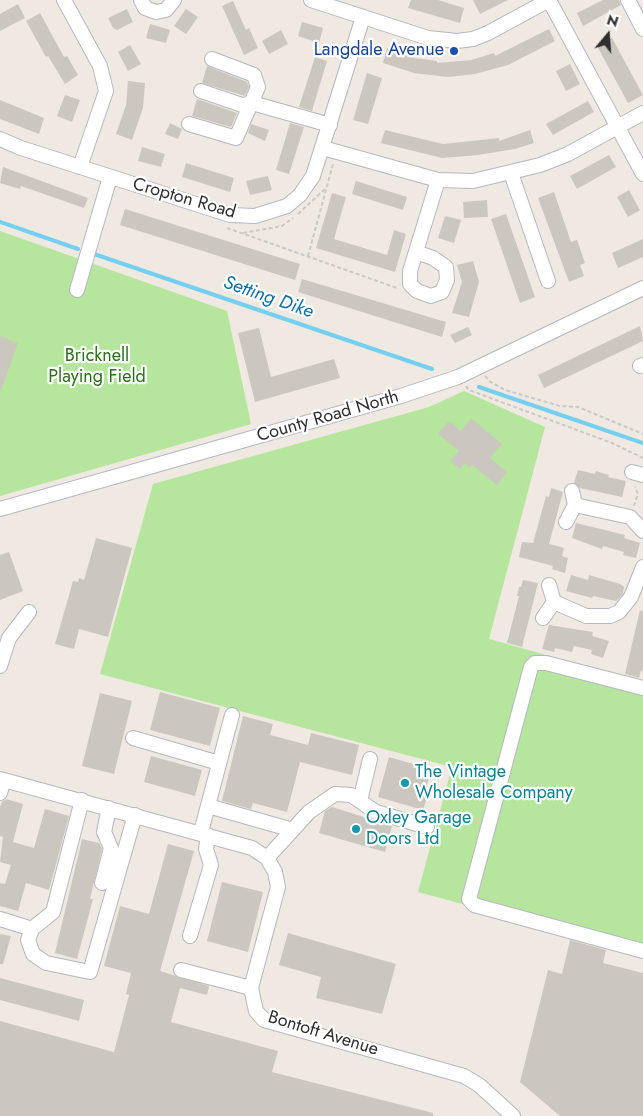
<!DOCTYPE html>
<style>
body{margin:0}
#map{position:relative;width:643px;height:1116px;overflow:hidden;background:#efe9e1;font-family:Jost,sans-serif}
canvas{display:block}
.north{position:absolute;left:583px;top:10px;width:50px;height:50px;-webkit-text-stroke:4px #fff;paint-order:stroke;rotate:18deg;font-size:14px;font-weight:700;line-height:20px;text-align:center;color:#2e2e2e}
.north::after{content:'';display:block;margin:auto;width:18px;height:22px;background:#2e2e2e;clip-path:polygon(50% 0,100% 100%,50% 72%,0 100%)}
</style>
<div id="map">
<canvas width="643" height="1116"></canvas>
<div class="north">N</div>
</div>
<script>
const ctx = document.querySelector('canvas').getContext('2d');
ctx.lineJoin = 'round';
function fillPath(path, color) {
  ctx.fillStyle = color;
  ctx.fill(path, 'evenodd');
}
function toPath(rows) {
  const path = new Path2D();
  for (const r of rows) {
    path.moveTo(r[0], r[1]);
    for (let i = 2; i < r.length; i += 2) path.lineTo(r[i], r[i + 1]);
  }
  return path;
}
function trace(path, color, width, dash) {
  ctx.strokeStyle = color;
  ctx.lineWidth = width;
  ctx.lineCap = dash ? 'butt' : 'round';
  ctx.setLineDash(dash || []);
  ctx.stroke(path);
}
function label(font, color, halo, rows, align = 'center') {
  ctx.font = font + ' Jost,sans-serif';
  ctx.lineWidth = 4.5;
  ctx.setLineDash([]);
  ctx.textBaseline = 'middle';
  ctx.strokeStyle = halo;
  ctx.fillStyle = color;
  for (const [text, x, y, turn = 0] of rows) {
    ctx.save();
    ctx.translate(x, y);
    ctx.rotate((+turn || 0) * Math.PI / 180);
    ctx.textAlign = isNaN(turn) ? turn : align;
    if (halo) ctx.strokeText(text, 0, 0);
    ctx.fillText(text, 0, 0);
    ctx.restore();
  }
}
const green = toPath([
 [0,231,227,311,251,424,0,496],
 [464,391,545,427,489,639,643,682,643,953,418,892,452,767,100,674,153,484,429,407]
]);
const stream = toPath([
 [0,222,78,249],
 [94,254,432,369],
 [479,387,643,443]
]);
const building = toPath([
 [411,0,438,0,464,8,460,23,408,8],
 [473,0,508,0,480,14],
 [603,0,619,0,621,5,583,26,577,13],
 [233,1,246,30,249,28,258,48,244,55,222,6],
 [18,4,25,18,0,31,0,14],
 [127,9,133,22,117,30,113,28,108,18],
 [186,9,198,17,186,34,174,26],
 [40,13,64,57,67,56,78,75,65,84,48,56,46,57,26,21],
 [302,22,323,28,319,43,298,36],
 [150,24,170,30,166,43,146,38],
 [549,29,555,41,508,65,475,74,448,77,414,73,383,63,387,48,408,55,407,57,437,61,437,63,471,60,494,53,495,56],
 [281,30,288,44,269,54,262,41],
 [612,38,643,95,628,103,597,46],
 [130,45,141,64,128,71,118,52],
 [315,57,327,61,312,111,299,107],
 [570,64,580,84,566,91,556,71],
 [207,66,247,82,249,87,245,96,202,83],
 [367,73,382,78,368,124,353,120],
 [128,81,145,83,143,108,132,140,116,134,126,105],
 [65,95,80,100,72,122,57,116],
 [197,99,237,113,231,127,192,116],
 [0,100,44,118,39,134,0,119],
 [588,101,594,112,553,135,546,124],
 [170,123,182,129,178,139,165,134],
 [290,123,304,127,289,174,276,170],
 [251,124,269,130,265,141,248,133],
 [385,130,443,144,499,138,499,141,530,130,534,143,515,149,478,155,442,158,381,143],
 [142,147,165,154,161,167,138,161],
 [609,155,616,167,577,189,570,176],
 [186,163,234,178,230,192,182,177],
 [3,167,88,198,84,208,21,186,20,189,0,183],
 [268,176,272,190,250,195,246,181],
 [356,181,407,197,403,210,352,194],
 [629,190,640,210,628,217,617,197],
 [554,192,571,242,577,240,585,263,580,265,584,276,569,282,538,198],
 [332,193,346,197,334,239,387,255,394,230,406,234,395,272,316,248],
 [487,200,488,217,464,218,463,202],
 [125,209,300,264,295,280,120,225],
 [506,214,535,297,520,303,491,219],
 [445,216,461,220,454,243,438,238],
 [643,239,643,257,618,268,612,253],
 [473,261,479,282,469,317,452,313,462,282,457,265],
 [302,279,446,322,442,337,298,292],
 [640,326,643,341,544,388,538,375],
 [468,327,472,335,455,343,450,335],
 [259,328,271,377,334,359,340,378,255,402,238,333],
 [0,336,18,343,1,390,0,389],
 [471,418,502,444,490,458,507,472,497,485,472,465,470,468,465,463,460,469,450,461,459,451,438,434,449,421,461,431],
 [578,470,595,474,596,471,602,473,609,475,608,477,626,481,622,497,580,488,574,483],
 [551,488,563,492,549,544,564,548,562,556,568,558,565,573,552,569,553,566,519,557,522,542,533,543,546,496,549,497],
 [576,523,625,535,624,538,640,543,636,558,623,555,624,552,603,546,602,549,572,538],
 [96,538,132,548,108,637,79,629,74,649,55,644,73,581,78,582,79,578,84,580],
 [9,552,23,591,0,600,0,555],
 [571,575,588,580,589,575,620,584,624,587,623,594,616,601,593,596,592,598,566,591],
 [523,580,538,583,522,647,507,643,519,596,517,596,519,587,521,587],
 [640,610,643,611,643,671,641,670,639,678,625,674],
 [549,625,593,632,592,636,609,641,603,658,591,654,592,650,574,646,572,652,555,648,554,652,542,649],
 [160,692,220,708,210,746,150,730],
 [100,693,132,701,114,774,82,766],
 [243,716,273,724,270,735,308,745,311,733,359,745,352,775,300,762,287,812,253,803,251,809,222,801],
 [151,756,202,770,195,796,144,782],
 [389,757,431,769,424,796,427,797,423,810,378,797],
 [6,799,23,804,13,842,34,848,45,809,69,816,49,890,26,883,18,911,0,906,0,883,5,884,11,865,0,862,3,837,0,836,0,807,2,802],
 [332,807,392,826,385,852,319,833,325,811],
 [82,839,99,843,102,849,90,899,93,899,77,959,55,953],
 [168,844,194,851,160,971,209,986,207,995,180,988,171,1022,278,1051,272,1072,433,1113,433,1116,0,1116,0,1021,114,1052,129,995,126,994,131,973,104,966,120,906,149,914],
 [222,882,263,892,248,952,207,941],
 [288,933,396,964,382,1014,316,998,321,977,279,965],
 [0,934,11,936,3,964,0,964],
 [570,940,606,950,603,963,643,973,643,1116,560,1116,520,1082,548,970,562,974],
 [0,978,84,1000,79,1021,0,1000]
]);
const path = toPath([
 [298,214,326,188],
 [227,228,397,288],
 [243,233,282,226,293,218],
 [308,256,333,164],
 [485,376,489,381,505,390,560,406,578,407,643,434],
 [466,386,469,390,612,443,643,458],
 [634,506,638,494,635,487]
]);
const minor = toPath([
 [64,0,100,66,106,91,80,167],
 [141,0,145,8,156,12,166,10,174,0],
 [311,0,428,38,457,41,473,39,488,33,549,0],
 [549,0,643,174],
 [628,0,643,29],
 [201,91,242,105,252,103,330,125],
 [189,124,236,138,258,87,254,75,212,59],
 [0,139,21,148,230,215,255,216,287,206,300,195,313,176,363,17],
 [323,148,438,180,473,181,540,165,568,154,643,113],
 [511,173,548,281],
 [416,252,433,258,446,267,447,280,442,292,431,296,417,291,410,284,410,271,438,180],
 [77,290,110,177],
 [640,366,643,365],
 [632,472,643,475],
 [575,505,630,517,643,531],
 [0,509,401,396,458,377,643,288],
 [566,522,575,505,572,491],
 [554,602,586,616,610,616,619,612,631,597,643,567],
 [543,618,554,602,549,585],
 [0,666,9,638,29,612],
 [643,688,546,663,535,663,531,667,469,899,474,905,643,951],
 [133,738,219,763],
 [0,779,252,848,267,858,275,872,278,887,251,988,256,1011,264,1020,464,1076,479,1085,513,1116],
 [0,793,4,780],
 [82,800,53,912,32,929,28,940,33,954,46,963,90,972,135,815],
 [360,801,370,759],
 [208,806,293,830],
 [201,832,232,715],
 [267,858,309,812,335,794,351,795,376,812,427,827],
 [102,883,111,848,104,832,109,808],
 [0,919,32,929],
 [190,936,211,865,206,849,208,835],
 [181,970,251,988]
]);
const markers = [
 [454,51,5,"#1a4fb4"],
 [405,783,5,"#0f9aa8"],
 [356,829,5,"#0f9aa8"]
];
const transitNames = [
 ["Langdale Avenue",444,51]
];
const streetNames = [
 ["Cropton Road",184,199,16],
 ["County Road North",328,417,-16],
 ["Bontoft Avenue",323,1034,17]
];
const parkNames = [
 ["Bricknell",97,357],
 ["Playing Field",97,378]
];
const cultureNames = [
 ["The Vintage",415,773],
 ["Wholesale Company",415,794],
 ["Oxley Garage",366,819],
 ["Doors Ltd",366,840]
];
const waterNames = [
 ["Setting Dike",268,298,19]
];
fillPath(green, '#b6e59e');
trace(stream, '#75cff0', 4);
fillPath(building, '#cbc7bf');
trace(minor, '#b4b7c1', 16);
trace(path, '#c9c9c9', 2, [4, 2.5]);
trace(minor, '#fff', 14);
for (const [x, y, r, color] of markers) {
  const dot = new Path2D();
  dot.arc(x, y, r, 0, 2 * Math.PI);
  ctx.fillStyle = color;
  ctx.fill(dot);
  trace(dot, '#fff', 2);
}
label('18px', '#164399', '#fff', transitNames, 'right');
label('18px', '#2e2e2e', '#fff', streetNames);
label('18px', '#2c6e1b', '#fff', parkNames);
label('18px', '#0d838f', '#fff', cultureNames, 'left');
label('italic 19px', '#0d6fa3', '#fff', waterNames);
</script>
